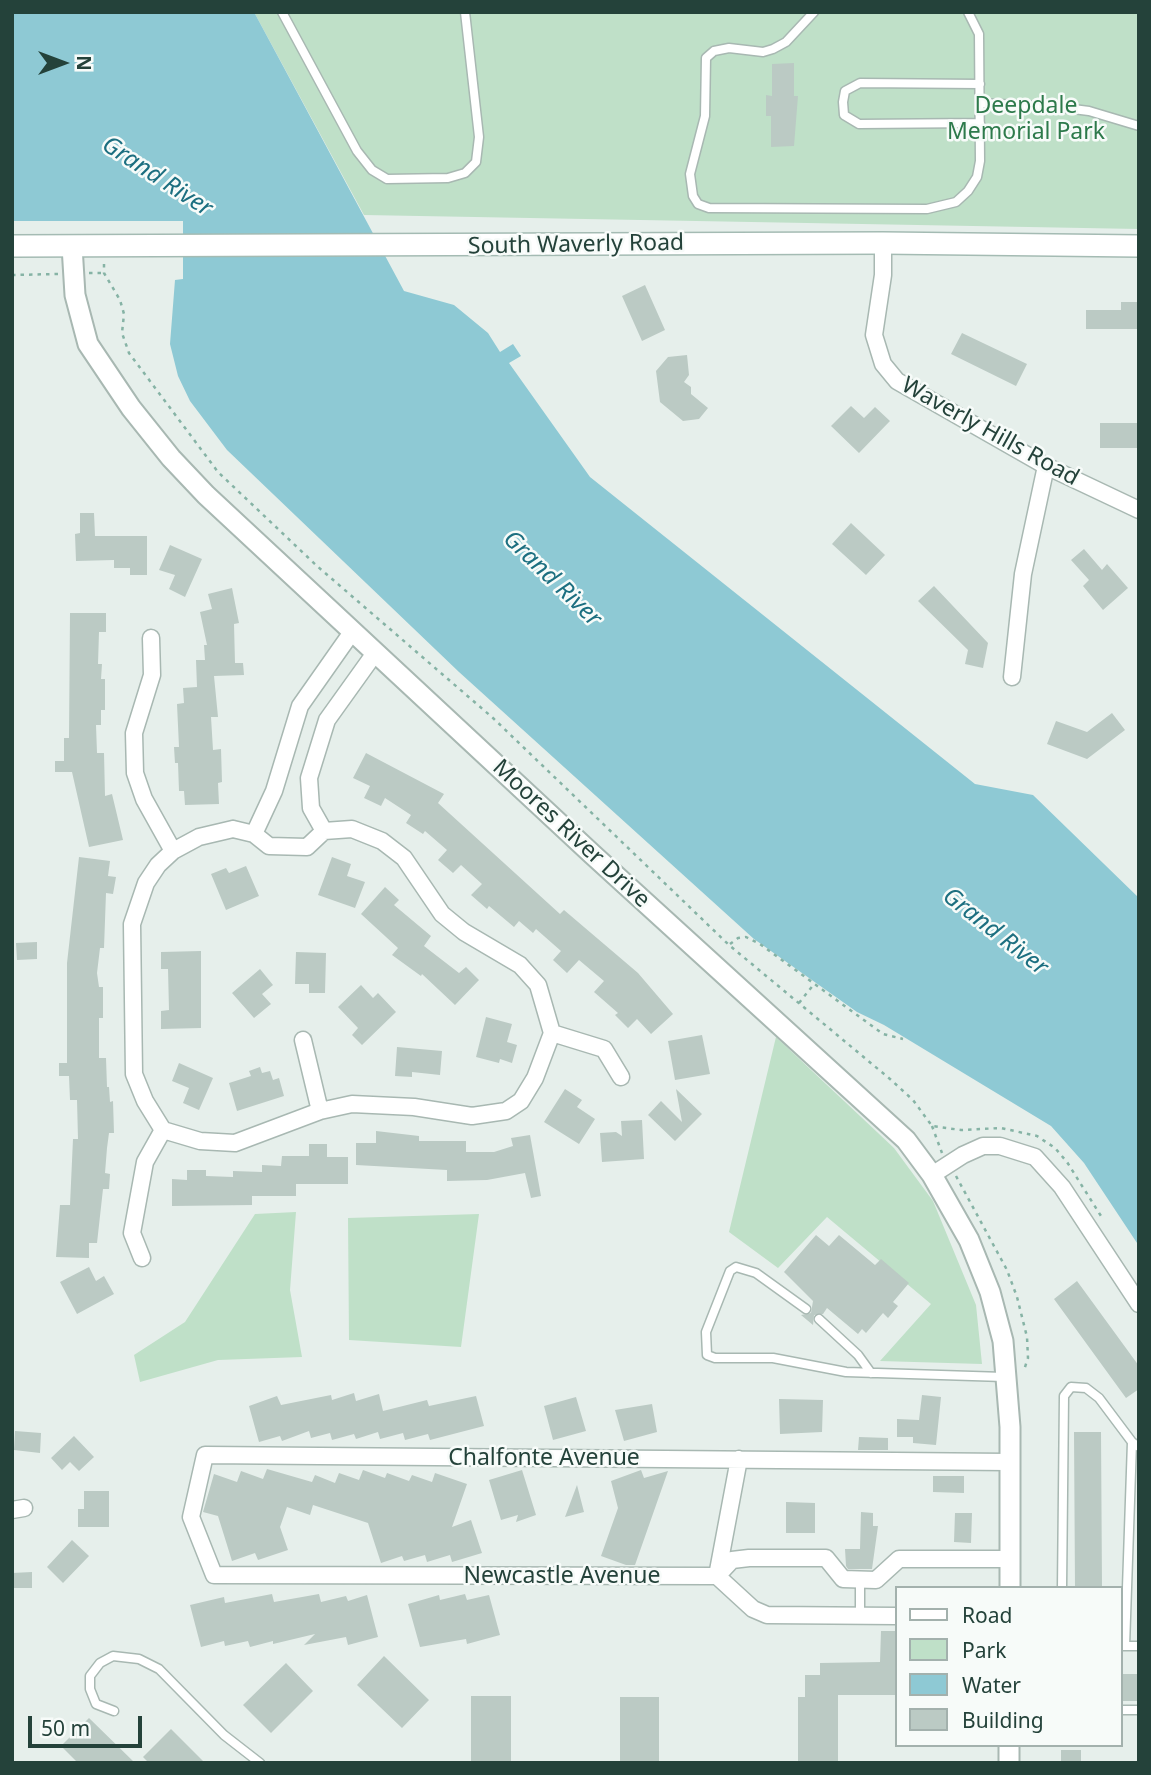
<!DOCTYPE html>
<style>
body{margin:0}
#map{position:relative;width:1151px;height:1775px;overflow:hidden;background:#e6efeb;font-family:"Noto Sans",sans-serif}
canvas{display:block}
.frame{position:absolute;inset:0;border:14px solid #24423a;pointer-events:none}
.legend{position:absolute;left:895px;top:1586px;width:228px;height:161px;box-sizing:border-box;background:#f7fbf9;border:2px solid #a3b1ad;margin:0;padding:9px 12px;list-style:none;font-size:21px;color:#24423a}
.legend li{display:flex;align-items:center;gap:14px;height:35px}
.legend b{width:35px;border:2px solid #a3b1ad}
.north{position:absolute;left:28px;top:28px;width:70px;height:70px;-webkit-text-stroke:5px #f7fbf9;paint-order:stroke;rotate:90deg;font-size:19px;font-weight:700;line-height:28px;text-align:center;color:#24423a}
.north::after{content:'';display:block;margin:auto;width:24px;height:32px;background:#24423a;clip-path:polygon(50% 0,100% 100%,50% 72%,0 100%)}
.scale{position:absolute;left:28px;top:1716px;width:114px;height:32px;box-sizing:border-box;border:4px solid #24423a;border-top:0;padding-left:9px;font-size:21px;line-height:24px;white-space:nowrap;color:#24423a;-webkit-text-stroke:5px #f7fbf9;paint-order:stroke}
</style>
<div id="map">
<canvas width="1151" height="1775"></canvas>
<div class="frame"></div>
<ul class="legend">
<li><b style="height:9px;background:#fff"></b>Road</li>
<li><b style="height:19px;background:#bfe0c8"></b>Park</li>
<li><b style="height:19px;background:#8ec9d4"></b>Water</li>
<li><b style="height:19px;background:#bbcac4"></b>Building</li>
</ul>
<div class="north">N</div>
<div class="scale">50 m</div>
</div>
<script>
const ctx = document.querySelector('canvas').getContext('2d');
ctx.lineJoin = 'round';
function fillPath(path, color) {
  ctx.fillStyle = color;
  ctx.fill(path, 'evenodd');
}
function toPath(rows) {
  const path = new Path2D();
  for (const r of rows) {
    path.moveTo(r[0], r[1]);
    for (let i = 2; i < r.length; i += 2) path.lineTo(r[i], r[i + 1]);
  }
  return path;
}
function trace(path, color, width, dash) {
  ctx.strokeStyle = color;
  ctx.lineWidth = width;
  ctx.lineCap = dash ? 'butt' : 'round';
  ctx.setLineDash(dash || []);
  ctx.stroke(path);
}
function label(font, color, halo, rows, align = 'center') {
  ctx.font = font + ' "Noto Sans",sans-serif';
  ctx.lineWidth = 5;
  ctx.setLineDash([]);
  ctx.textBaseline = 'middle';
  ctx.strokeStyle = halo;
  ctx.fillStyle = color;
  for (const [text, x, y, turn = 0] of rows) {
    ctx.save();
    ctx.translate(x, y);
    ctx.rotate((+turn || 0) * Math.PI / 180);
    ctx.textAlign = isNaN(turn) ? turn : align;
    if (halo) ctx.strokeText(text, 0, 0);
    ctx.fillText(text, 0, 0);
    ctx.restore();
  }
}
const green = toPath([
 [254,12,1139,12,1139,229,364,215],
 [776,1037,894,1148,933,1201,976,1305,982,1364,880,1361,931,1304,827,1217,778,1268,729,1232],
 [296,1212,290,1290,302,1357,218,1360,140,1382,134,1355,185,1322,255,1214],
 [479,1214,461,1347,349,1340,348,1218]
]);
const water = toPath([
 [12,12,254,12,404,291,454,305,488,333,500,352,513,344,521,356,509,363,590,477,975,784,1033,795,1139,898,1139,1246,1084,1163,1051,1126,884,1025,857,1012,754,939,459,672,227,450,190,401,178,376,170,344,175,280,183,279,183,221,12,221]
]);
const building = toPath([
 [794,63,794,96,798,96,794,146,771,147,771,116,766,116,766,95,772,96,772,64],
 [645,285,665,330,642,341,622,296],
 [1121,302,1139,302,1139,329,1086,329,1086,310,1121,310],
 [962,333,1027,364,1016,386,951,354],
 [687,355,689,375,684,382,691,387,691,394,708,408,699,419,683,421,660,402,656,371,668,357],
 [851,406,864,418,875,407,890,421,859,453,831,426],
 [1100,423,1139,423,1139,448,1100,448],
 [80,513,94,513,95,536,147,536,147,575,130,575,130,568,114,568,114,560,76,561,75,534,80,533],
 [851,523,885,555,866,575,832,544],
 [170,545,202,559,185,597,169,589,175,575,159,570],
 [1084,549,1102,570,1107,564,1128,588,1103,610,1083,586,1089,580,1071,560],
 [934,586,988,643,983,668,965,664,968,650,918,601],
 [232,588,239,623,234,624,235,663,243,663,244,675,214,676,218,717,211,717,213,750,221,749,222,782,218,783,219,804,185,805,184,791,179,791,178,763,175,763,174,747,179,747,177,704,184,703,183,688,197,687,196,660,205,660,204,645,207,645,200,612,212,609,208,594],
 [70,613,106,613,106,632,99,632,98,664,102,664,101,679,105,679,105,710,101,710,101,725,96,725,97,753,104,753,105,796,112,794,123,840,89,847,72,772,55,772,55,761,64,761,64,738,69,738],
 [1112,713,1125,730,1087,759,1047,744,1056,721,1087,732],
 [366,753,444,794,438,803,560,914,564,910,638,973,673,1014,651,1034,637,1019,628,1028,615,1015,618,1013,594,992,604,981,579,960,567,973,553,960,561,951,536,929,533,933,519,921,514,927,489,906,487,909,471,895,482,884,461,865,453,873,438,860,447,850,425,831,423,834,406,823,411,815,385,798,381,806,364,798,370,786,353,778],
 [79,857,110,861,108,876,116,877,113,894,106,893,104,948,100,948,97,973,99,987,103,987,103,1018,99,1018,99,1058,106,1058,107,1087,109,1087,110,1102,113,1101,114,1133,109,1133,107,1148,105,1173,110,1174,109,1189,103,1189,97,1243,89,1243,89,1258,56,1257,60,1205,70,1205,73,1139,78,1139,77,1100,70,1100,69,1076,59,1076,59,1063,67,1063,67,963],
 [332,857,351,864,347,876,365,882,355,908,318,895],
 [246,866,259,896,226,910,211,874,226,868,229,873],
 [385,887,399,900,394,905,431,936,424,946,459,973,466,967,479,980,455,1005,422,974,421,976,392,955,398,948,361,914],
 [37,942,37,959,17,960,16,943],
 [201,951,201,1028,161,1029,161,1011,169,1010,168,969,161,969,161,952],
 [296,952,326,953,325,993,309,993,309,984,295,984],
 [260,969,273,985,262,994,271,1004,254,1018,232,993],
 [361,985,373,998,378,993,396,1012,362,1045,352,1035,358,1028,338,1007],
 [486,1017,512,1024,507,1042,517,1045,512,1063,500,1059,499,1063,476,1057],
 [702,1035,710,1074,675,1080,668,1041],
 [397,1047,442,1051,440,1075,412,1072,412,1077,395,1076],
 [179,1063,213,1078,199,1110,183,1103,189,1088,172,1081],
 [260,1067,262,1073,270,1071,273,1080,279,1078,284,1096,237,1111,229,1083,251,1076,249,1071],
 [565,1089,582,1100,577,1107,595,1119,579,1144,544,1122],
 [676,1089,702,1114,675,1141,648,1115,661,1101,682,1122],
 [642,1120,644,1159,602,1162,600,1133,616,1132,622,1136,621,1121],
 [376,1131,419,1136,419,1141,466,1141,466,1152,494,1152,513,1146,511,1138,530,1135,541,1196,531,1198,525,1173,487,1180,447,1181,447,1170,356,1165,356,1143,376,1143],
 [309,1144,327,1144,327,1157,348,1157,348,1184,296,1184,296,1196,252,1196,252,1205,172,1206,172,1179,187,1180,187,1170,206,1170,206,1176,233,1177,233,1171,262,1172,262,1165,281,1166,282,1156,309,1156],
 [816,1235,829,1246,839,1235,875,1265,881,1259,909,1283,893,1302,898,1306,888,1318,883,1313,866,1333,862,1329,858,1334,827,1308,823,1314,814,1315,813,1325,801,1315,811,1313,813,1301,784,1272],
 [89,1267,96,1281,104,1276,114,1294,77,1314,60,1282],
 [1077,1281,1139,1366,1139,1389,1126,1398,1054,1299],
 [354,1393,356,1401,379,1394,383,1411,427,1400,429,1406,476,1396,484,1426,430,1440,428,1434,405,1440,403,1433,380,1439,378,1432,356,1439,354,1434,332,1440,330,1433,311,1438,309,1431,282,1441,280,1436,259,1442,249,1406,277,1396,281,1405,331,1395,332,1400],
 [922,1395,941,1397,936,1445,913,1443,913,1437,897,1437,897,1419,919,1420],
 [576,1397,586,1431,553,1440,544,1406],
 [779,1399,823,1400,822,1432,780,1434],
 [652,1404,657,1432,624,1441,615,1410],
 [15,1431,41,1433,40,1453,14,1450],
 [1074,1432,1101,1432,1102,1588,1075,1588],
 [74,1436,94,1457,79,1471,70,1462,62,1470,51,1458],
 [859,1437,888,1438,888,1450,858,1450],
 [267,1469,312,1482,315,1475,335,1483,339,1473,359,1480,363,1470,385,1478,387,1473,409,1481,412,1475,432,1482,435,1473,467,1484,452,1527,471,1520,482,1553,452,1562,450,1555,427,1562,425,1555,404,1561,402,1556,381,1563,368,1523,313,1505,310,1515,287,1507,280,1527,288,1550,258,1560,255,1553,232,1561,218,1516,203,1512,214,1474,237,1482,241,1471,263,1479],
 [522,1470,536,1515,516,1522,518,1515,501,1520,489,1480],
 [641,1470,644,1478,668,1471,635,1565,626,1565,601,1556,618,1508,611,1481],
 [933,1476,964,1476,964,1493,933,1492],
 [577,1485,584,1512,565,1517],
 [84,1491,109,1491,109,1527,78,1527,78,1509,84,1509],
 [786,1502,815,1503,815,1533,786,1533],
 [861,1512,873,1513,873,1526,878,1526,872,1569,848,1569,846,1566,845,1549,860,1549],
 [955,1513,972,1513,971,1543,954,1542],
 [72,1540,89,1556,63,1583,47,1567],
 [32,1572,32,1588,12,1588,12,1573],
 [272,1594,274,1602,319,1594,321,1602,346,1596,348,1601,367,1595,378,1637,348,1645,346,1637,304,1645,315,1634,273,1644,273,1641,250,1647,248,1641,225,1646,224,1641,201,1647,190,1605,224,1597,225,1603],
 [465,1594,467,1600,489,1595,500,1635,467,1644,466,1639,420,1647,408,1604,439,1595,440,1600],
 [881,1631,897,1631,897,1695,838,1695,838,1763,798,1763,798,1697,805,1697,805,1675,820,1675,820,1663,880,1662],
 [384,1656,429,1700,402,1728,357,1685],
 [286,1663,313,1691,271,1733,243,1705],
 [1121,1674,1139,1674,1139,1701,1121,1701],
 [471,1696,511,1696,511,1763,471,1763],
 [620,1697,659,1697,659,1763,620,1763],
 [89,1718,135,1763,78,1763,61,1746],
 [171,1729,205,1763,149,1763,143,1757],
 [1061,1750,1081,1750,1081,1763,1061,1763]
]);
const path = toPath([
 [104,264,104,273,120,300,124,314,122,333,129,353,218,472,317,566,493,718,729,945,890,1079,913,1100,932,1126,961,1130,1001,1128,1037,1136,1055,1148,1067,1162,1101,1216],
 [89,273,103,273],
 [12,275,58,274],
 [730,944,738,938,746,937,760,944,883,1034,903,1039],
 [799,1003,814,984],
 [932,1126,942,1153],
 [956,1176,1007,1270,1017,1297,1027,1337,1028,1358,1024,1370]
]);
const service = toPath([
 [282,12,357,151,372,170,387,179,448,178,465,173,476,162,479,137,465,12],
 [814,12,786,42,773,49,763,52,729,48,714,51,706,58,705,116,690,174,693,196,698,204,709,208,927,209,956,202,968,191,977,177,980,161,979,34,968,12],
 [980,84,860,83,845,91,843,102,844,115,859,124,980,123],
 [980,103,1057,107,1089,111,1139,126],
 [806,1309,756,1273,736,1267,730,1271,706,1332,707,1355,715,1358,773,1358,846,1372,1004,1377],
 [819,1319,858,1355,871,1373],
 [1062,1588,1064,1396,1071,1387,1086,1388,1099,1398,1132,1442],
 [860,1616,860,1579],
 [1121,1646,1139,1646],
 [1125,1646,1132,1442,1139,1447],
 [1121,1710,1139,1710],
 [114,1711,96,1704,90,1689,90,1676,100,1663,113,1656,139,1659,159,1669,224,1735,260,1763]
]);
const minor = toPath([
 [883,243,883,275,874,335,883,364,897,381,1046,466,1139,510],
 [151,638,152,675,134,733,135,773,144,799,173,851],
 [1012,677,1023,574,1046,466],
 [233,829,254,834,269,846,307,847,324,831,352,829,382,841,404,858,442,914,464,932,520,965,538,985,552,1033,535,1078,521,1101,506,1111,472,1116,414,1107,352,1104,320,1111,235,1143,200,1141,163,1130,145,1101,134,1074,132,924,146,883,158,865,173,851,199,837,233,829],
 [324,831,311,808,309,778,327,720,375,653],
 [254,834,274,791,300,706,352,632],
 [552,1033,604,1049,621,1077],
 [303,1040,320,1111],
 [932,1175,963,1155,983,1146,1000,1146,1035,1157,1062,1187,1139,1304],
 [142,1258,132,1233,145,1162,163,1130],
 [12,1510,24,1508],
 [717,1576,732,1560,749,1558,826,1558,843,1579,876,1580,899,1559,1009,1559],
 [717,1576,739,1459],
 [897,1616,767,1615,753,1609,717,1576,214,1575,191,1517,205,1455,1009,1462]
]);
const tertiary = toPath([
 [72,246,75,295,88,344,131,408,171,458,206,495,592,854,906,1140,932,1175,969,1240,990,1292,1003,1341,1010,1427,1010,1588],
 [1009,1763,1009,1745]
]);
const secondary = toPath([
 [12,246,883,243,1139,246]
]);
const parkNames = [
 ["Deepdale",1026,106],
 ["Memorial Park",1026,132]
];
const streetNames = [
 ["South Waverly Road",576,245,-1],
 ["Waverly Hills Road",990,432,29],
 ["Moores River Drive",571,834,43],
 ["Chalfonte Avenue",544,1458],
 ["Newcastle Avenue",562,1576]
];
const waterNames = [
 ["Grand River",157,177,33],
 ["Grand River",552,579,44],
 ["Grand River",995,932,38]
];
fillPath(green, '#bfe0c8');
fillPath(water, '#8ec9d4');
fillPath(building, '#bbcac4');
trace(service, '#a8b8b2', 11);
trace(minor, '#a8b8b2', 19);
trace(tertiary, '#a8b8b2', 23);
trace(secondary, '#a4bbb3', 24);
trace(path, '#86b3a5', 2.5, [3.5, 5]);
trace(service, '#fff', 8);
trace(minor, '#fff', 16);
trace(tertiary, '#fff', 19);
trace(secondary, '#fff', 21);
label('23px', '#2d7a4b', '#f7fbf9', parkNames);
label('23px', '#24423a', '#f7fbf9', streetNames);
label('italic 24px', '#1c6f80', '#f7fbf9', waterNames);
</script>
